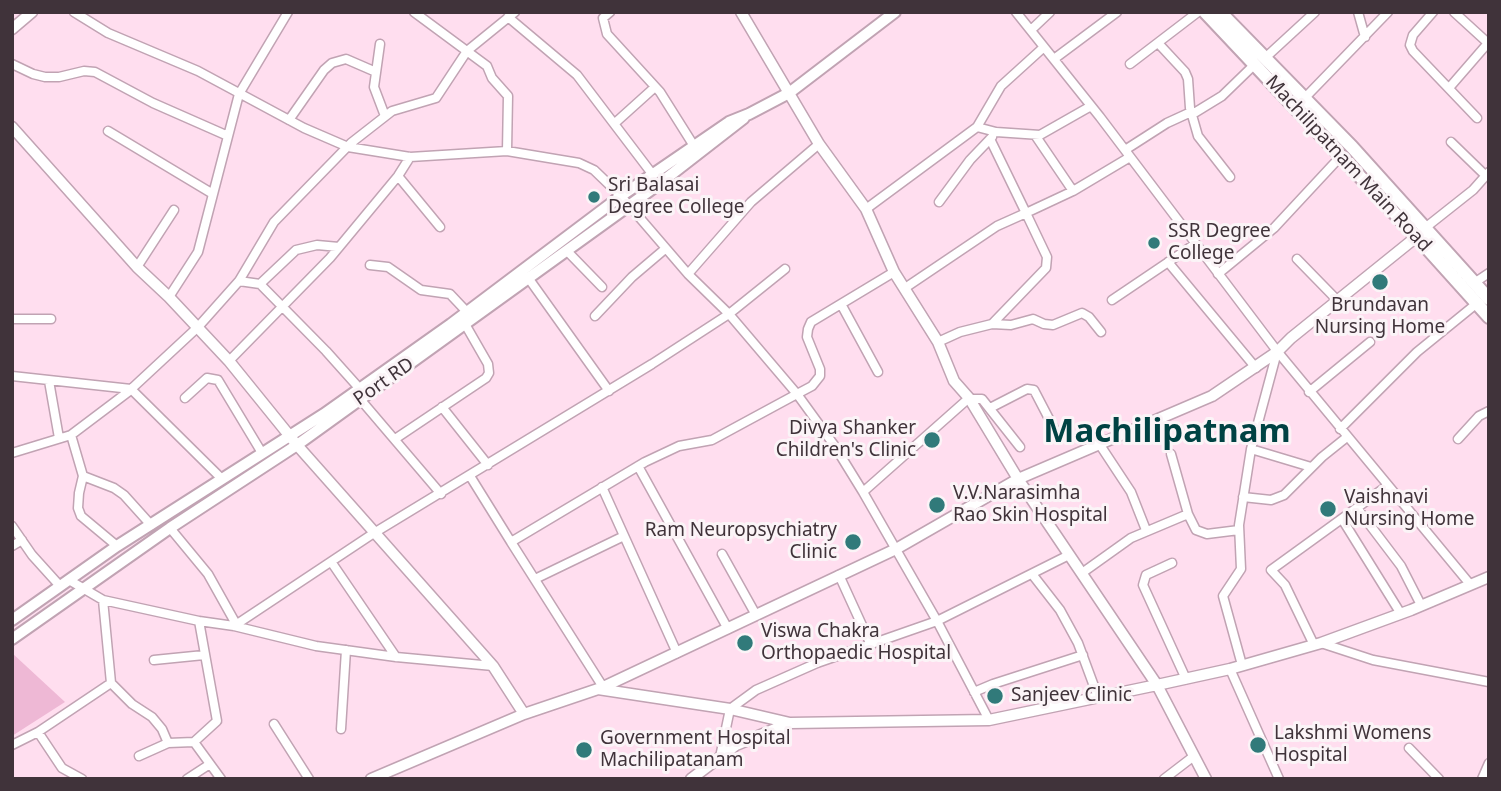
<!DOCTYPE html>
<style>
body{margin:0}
#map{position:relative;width:1501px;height:791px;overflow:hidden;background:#ffdeef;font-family:"Noto Sans",sans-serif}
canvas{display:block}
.frame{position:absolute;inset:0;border:14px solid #40333a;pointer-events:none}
</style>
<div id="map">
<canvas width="1501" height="791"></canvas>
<div class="frame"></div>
</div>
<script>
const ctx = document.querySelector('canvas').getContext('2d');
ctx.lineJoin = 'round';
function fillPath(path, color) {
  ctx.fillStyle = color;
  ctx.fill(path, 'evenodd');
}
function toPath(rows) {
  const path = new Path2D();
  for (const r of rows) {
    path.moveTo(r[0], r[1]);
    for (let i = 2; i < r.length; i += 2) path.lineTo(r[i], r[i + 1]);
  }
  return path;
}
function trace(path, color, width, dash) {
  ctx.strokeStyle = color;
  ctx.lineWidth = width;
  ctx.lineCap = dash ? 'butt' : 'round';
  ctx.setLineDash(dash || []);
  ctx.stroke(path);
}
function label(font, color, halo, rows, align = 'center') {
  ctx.font = font + ' "Noto Sans",sans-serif';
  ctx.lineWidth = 6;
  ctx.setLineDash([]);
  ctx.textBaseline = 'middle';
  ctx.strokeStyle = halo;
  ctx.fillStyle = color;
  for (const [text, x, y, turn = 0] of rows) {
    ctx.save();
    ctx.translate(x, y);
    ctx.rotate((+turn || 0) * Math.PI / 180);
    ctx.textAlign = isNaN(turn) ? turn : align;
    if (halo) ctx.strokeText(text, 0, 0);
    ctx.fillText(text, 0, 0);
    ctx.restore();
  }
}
const green = toPath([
 [12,653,65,702,12,736]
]);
const minor = toPath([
 [74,12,108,33,198,71,304,128,348,147,410,157,507,151,579,163,594,170,621,196,688,274],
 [414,12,487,66,492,78,508,96,507,151],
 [610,12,603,18,607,34,660,92,694,146],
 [1016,12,1100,117,1277,351,1469,583],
 [1358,12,1365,37],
 [1433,12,1413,35,1410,45,1413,51,1477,118],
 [1454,12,1489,44],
 [508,17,577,75,653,175],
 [1031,30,1050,12],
 [1158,43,1185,72,1188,79,1190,108,1198,136,1230,177],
 [380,44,374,87,385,116],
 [1265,58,1315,12],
 [1054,59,1117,12],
 [12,64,33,74,45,77,59,77,84,71,95,72,153,103,228,136],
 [1130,64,1198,12],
 [1449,88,1488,43],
 [1295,108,1388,12],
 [1191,115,1222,96,1254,65],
 [289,120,324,70,332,63,346,59,376,72],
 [615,123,655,87],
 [977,127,996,132,1040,135,1091,106],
 [108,131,213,194],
 [1035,135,1073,191],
 [1451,142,1485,175],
 [1125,150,1167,123,1191,112],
 [398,176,440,227],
 [939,202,970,160,992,137],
 [866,209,977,127,1001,86,1044,47],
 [1425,228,1473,190,1489,172],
 [567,251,602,287],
 [1297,259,1338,301],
 [1168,262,1256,368],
 [370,265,388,267,421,290,450,294,467,312],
 [137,267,174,210],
 [894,272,811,322,808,329,807,337,820,369,820,376,812,386,797,394,834,445,863,492,969,398],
 [1218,274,1274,228,1341,156],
 [529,279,609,391],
 [239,281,260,284,326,351,360,389],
 [1474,283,1489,273],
 [260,284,296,250,317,245,339,247],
 [905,288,997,226,1026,213,990,139],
 [169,297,198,252,239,94,288,12],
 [1112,300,1195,244],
 [841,304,878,372],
 [595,316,632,277,665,249],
 [12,319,51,319],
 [992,324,1011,325,1033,319,1044,324,1053,325,1082,313,1089,317,1101,332],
 [938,342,960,332,992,324,1046,268,1047,257,1026,213,1073,191,1130,157],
 [229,361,330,258,398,176,410,157],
 [12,376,131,389,222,479],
 [49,381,59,438],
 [1309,392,1370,342],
 [185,398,207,378,218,380,262,453],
 [360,399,441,494],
 [970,399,982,399,1020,447],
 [442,407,488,465],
 [990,408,1027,389,1034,390,1059,438],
 [1340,429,1417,352,1476,304],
 [71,435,83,476,79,493,78,508,81,516,117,546],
 [395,439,486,378,489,373,488,364,465,324],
 [1458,439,1479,416,1489,411],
 [1100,445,1131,492,1146,530],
 [1251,449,1311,467],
 [12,453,71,435,128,392,198,327,239,281,274,222,351,143,392,111,436,98,467,51,515,12],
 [1171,454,1188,514,1196,530,1207,534,1239,530],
 [638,466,728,629],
 [83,476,114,488,124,495,151,525],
 [470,476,511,542,645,462,679,446,712,440,797,394,729,314,688,274,751,202,819,144],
 [602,487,677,653],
 [863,492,937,621,989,720],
 [1243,497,1271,500,1284,495,1322,457,1347,437],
 [1357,508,1401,566,1421,605],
 [1342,519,1401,614],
 [12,526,32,555,60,586],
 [170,528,208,574,236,624],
 [511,542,603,687],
 [12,546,22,540],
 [722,554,756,615],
 [332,563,396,657],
 [1172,563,1146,575,1143,585,1186,679],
 [1082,573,1131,538,1188,514],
 [1032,574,1060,610,1078,643,1098,697],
 [839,575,871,645],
 [535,579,624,536],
 [69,580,103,600,199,621,234,626,316,646,396,657,493,666],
 [199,621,217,721,194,742,221,779],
 [234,626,374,533,652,364,729,314,785,269],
 [1321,643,1373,660,1489,682],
 [1314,645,1285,585,1271,570,1387,486],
 [154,660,204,655],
 [1242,665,1223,596,1241,569,1239,525,1251,449,1277,352],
 [1230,669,1279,779],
 [111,683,132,704,152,717,162,729,168,743],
 [974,692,993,684,1083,655],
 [274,724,309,779],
 [341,729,346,650],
 [38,732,62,768,82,779],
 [12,745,38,732,111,683,103,600],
 [1409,748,1439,779],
 [139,756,168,743,194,742],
 [720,757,730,709,756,690,817,663,937,621,1069,555],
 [187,779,210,764],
 [1164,779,1194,756],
 [1482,779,1489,763]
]);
const tertiary = toPath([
 [741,12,819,144,866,209,894,272,938,342,954,381,969,398,1018,479,1157,685,1206,779],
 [12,29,32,12],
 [12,127,137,267,169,297,229,361,297,445,493,666,524,714,598,689,730,709,790,723],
 [599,689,896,549,1018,479,1212,396,1277,352,1291,338,1420,234],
 [371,779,524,714],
 [691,779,736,745,790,723,989,720,1157,685,1230,669,1321,643,1411,610,1489,577]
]);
const secondary = toPath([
 [12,620,117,546,324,414,451,324,621,196,729,122,749,114,789,93,895,12],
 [12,639,170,528,297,445,659,184,744,118]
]);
const primary = toPath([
 [1205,12,1417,237,1489,317],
 [1220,12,1352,147,1489,299]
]);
const markers = [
 [594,197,7,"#317a7a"],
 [1154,243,7,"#317a7a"],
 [1380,282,9,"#317a7a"],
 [932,440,9,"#317a7a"],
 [937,505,9,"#317a7a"],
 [1328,509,9,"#317a7a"],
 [853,542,9,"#317a7a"],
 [745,643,9,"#317a7a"],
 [995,696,9,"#317a7a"],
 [1258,745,9,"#317a7a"],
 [584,750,9,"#317a7a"]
];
const streetNames = [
 ["Machilipatnam Main Road",1348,164,47],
 ["Port RD",384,382,-35]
];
const poiNames = [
 ["Sri Balasai",608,186],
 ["Degree College",608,208],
 ["SSR Degree",1168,232],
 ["College",1168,254],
 ["Brundavan",1380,306,"center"],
 ["Nursing Home",1380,328,"center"],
 ["Divya Shanker",916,429,"right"],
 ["Children's Clinic",916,451,"right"],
 ["V.V.Narasimha",953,494],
 ["Rao Skin Hospital",953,516],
 ["Vaishnavi",1344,498],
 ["Nursing Home",1344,520],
 ["Ram Neuropsychiatry",837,531,"right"],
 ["Clinic",837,553,"right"],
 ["Viswa Chakra",761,632],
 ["Orthopaedic Hospital",761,654],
 ["Sanjeev Clinic",1011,696],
 ["Lakshmi Womens",1274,734],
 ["Hospital",1274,756],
 ["Government Hospital",600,739],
 ["Machilipatanam",600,761]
];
const townNames = [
 ["Machilipatnam",1167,433]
];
fillPath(green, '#eeb8d5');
trace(minor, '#c1a3b3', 11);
trace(tertiary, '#c1a3b3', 13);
trace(secondary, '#c1a3b3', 14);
trace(primary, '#c1a3b3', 16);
trace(minor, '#fff', 8);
trace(tertiary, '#fff', 10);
trace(secondary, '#fff', 10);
trace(primary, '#fff', 12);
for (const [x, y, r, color] of markers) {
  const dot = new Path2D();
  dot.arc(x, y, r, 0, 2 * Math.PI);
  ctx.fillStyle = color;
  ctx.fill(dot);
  trace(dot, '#fbf4f7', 2.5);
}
label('19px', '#40333a', '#fbf4f7', streetNames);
label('19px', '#40333a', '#fbf4f7', poiNames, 'left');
label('bold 33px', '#004243', '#fbf4f7', townNames);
</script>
